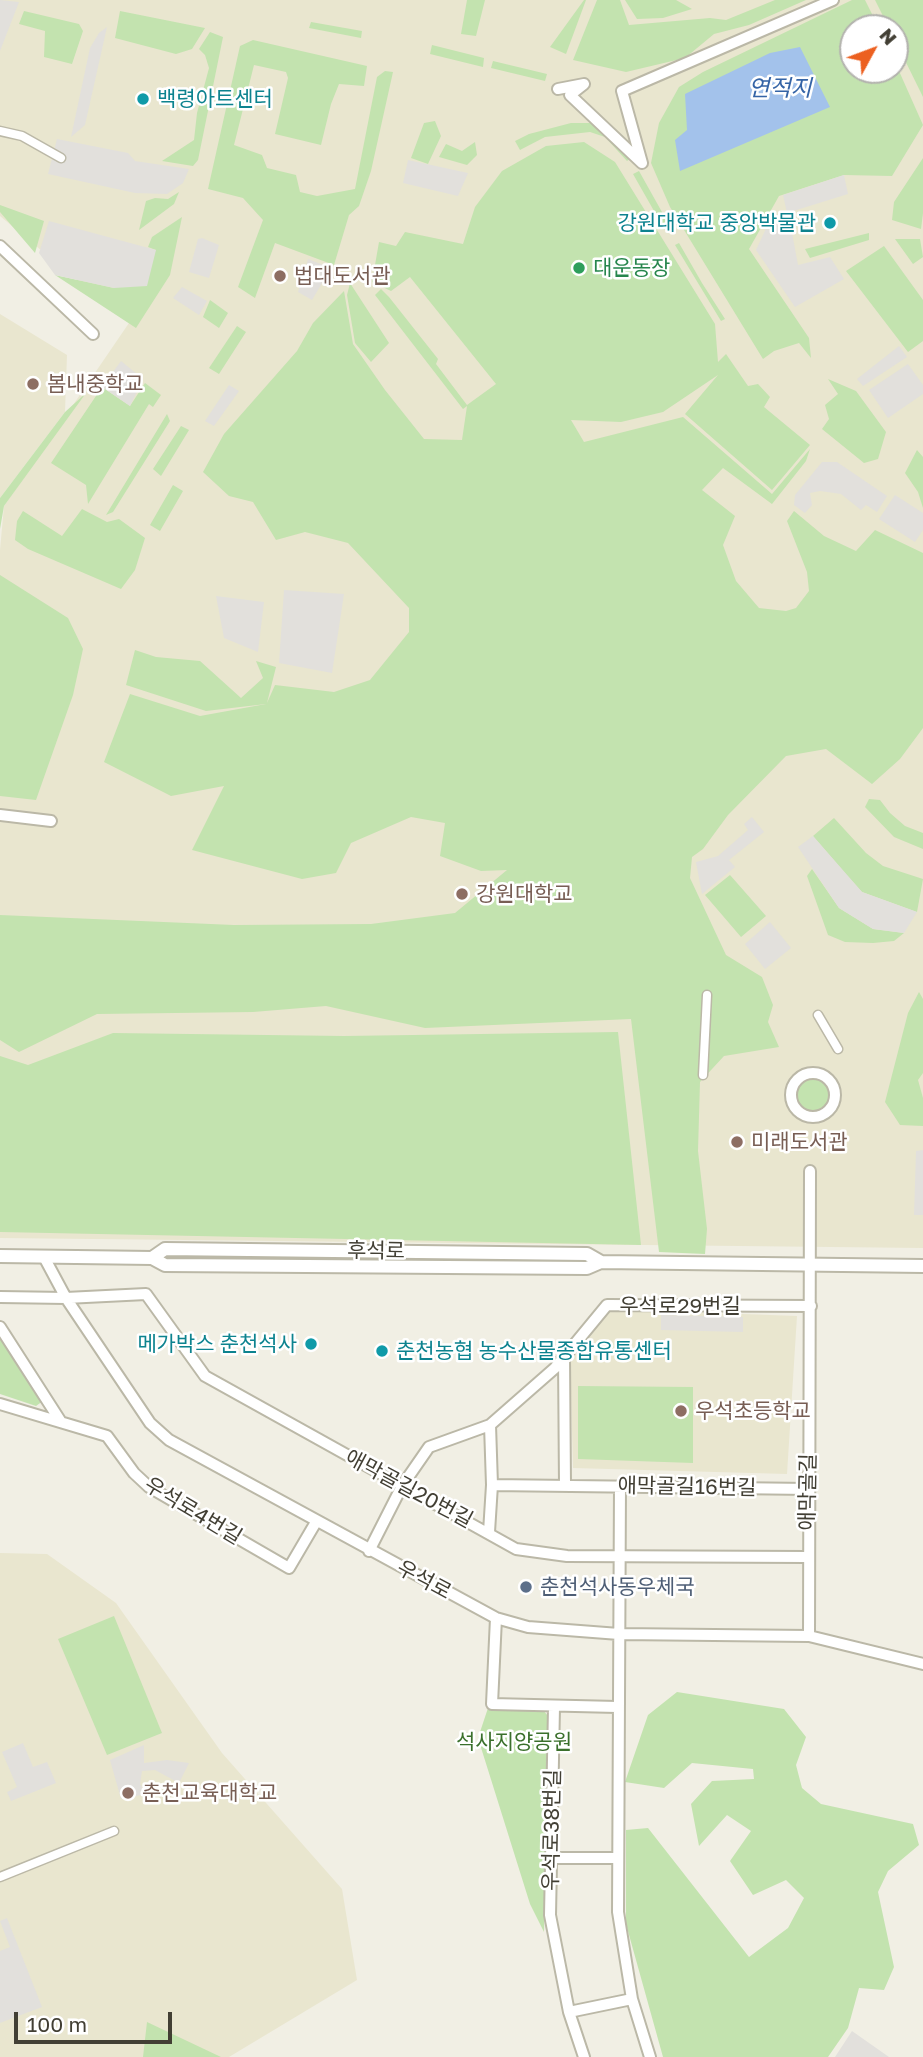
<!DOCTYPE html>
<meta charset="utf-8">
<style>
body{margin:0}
#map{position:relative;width:923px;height:2057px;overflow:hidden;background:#f1efe4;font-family:"Golos Text",sans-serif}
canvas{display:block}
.north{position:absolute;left:839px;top:14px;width:70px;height:70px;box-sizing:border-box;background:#fff;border:2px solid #b3b2ae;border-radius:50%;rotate:49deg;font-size:19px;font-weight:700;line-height:28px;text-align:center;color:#423f34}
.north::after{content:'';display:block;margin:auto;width:24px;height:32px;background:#ec6020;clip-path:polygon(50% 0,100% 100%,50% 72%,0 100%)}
.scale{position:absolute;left:14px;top:2012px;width:158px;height:32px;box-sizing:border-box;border:4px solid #423f34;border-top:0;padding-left:9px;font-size:21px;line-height:24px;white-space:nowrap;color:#423f34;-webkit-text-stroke:5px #fff;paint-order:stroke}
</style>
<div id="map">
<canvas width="923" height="2057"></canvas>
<div class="north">N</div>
<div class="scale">100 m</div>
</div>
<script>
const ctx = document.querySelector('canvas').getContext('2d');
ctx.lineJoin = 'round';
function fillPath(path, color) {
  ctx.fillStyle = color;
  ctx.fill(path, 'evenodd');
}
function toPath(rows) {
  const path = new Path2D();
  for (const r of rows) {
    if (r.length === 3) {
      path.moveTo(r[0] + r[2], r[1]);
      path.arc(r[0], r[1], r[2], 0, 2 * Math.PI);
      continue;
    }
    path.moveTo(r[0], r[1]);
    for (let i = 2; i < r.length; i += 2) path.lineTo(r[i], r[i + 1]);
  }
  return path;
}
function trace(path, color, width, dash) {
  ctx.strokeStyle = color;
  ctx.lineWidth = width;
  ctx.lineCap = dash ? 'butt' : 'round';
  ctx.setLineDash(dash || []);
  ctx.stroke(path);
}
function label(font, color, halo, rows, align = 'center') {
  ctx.font = font + ' "Golos Text","Noto Sans KR",sans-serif';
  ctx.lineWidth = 5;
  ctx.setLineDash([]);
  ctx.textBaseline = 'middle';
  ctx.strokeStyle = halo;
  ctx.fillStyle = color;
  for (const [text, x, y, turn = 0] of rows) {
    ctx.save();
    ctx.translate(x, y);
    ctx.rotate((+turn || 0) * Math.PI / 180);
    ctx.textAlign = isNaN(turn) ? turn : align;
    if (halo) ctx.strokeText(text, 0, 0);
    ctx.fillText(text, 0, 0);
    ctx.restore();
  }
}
const education = toPath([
 [0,0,923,0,923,1248,0,1238,0,550,4,506,129,323,109,302,78,281,0,216],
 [853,28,895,28,895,70,853,70],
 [0,314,67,355,65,412,0,498],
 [608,1309,797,1316,787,1474,573,1468,570,1355],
 [0,1553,47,1554,116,1603,222,1753,342,1889,357,1980,229,2057,0,2057]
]);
const green = toPath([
 [467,0,485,0,476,36,461,34],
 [584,0,586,0,566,54,550,47],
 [597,0,620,0,629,25,710,18,726,20,775,0,806,0,749,25,714,34,685,58,626,72,573,60],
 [625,0,676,0,692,9,663,18,637,19],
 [852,0,865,0,879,28,853,28,853,70,895,70,895,62,923,125,892,176,844,175,779,196,749,249,809,338,811,358,799,343,774,351,763,359,670,207,651,163,659,123,679,87,703,72],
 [875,0,923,0,923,97,895,40,895,28,889,28],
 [24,11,79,24,83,31,72,64,44,57,45,31,19,24],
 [120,11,205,28,192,49,176,54,115,38],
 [311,22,362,31,361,38,309,28],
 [210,32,223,37,198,160,193,166,162,161,194,140,197,113,209,68,205,55,199,49],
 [253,40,367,66,364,86,339,84,331,104,321,145,275,134,288,78,286,72,254,65,234,145,262,155,267,168,296,175,300,192,317,196,355,189,377,77,385,71,393,72,371,171,359,206,349,215,334,265,275,243,255,298,238,287,263,220,243,198,208,189,240,46],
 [432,45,484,58,483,67,430,54],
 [493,61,547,74,545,81,491,68],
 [435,121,441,136,428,164,411,158,424,123],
 [571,123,595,123,633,156,627,161,605,137,590,132,545,137,520,150,515,141,529,134],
 [475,142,477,155,467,165,439,157,446,144,462,151],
 [584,142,615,162,715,324,718,362,726,354,748,386,758,384,770,397,764,407,810,445,772,490,685,414,718,375,663,412,621,422,571,420,584,442,683,417,772,494,810,449,806,461,772,504,723,468,702,490,735,516,723,545,736,581,759,608,786,611,796,608,809,591,807,572,787,521,794,511,824,536,856,551,875,530,923,553,923,728,900,759,872,784,826,749,786,756,728,815,703,849,692,857,690,878,726,955,762,977,773,1005,768,1022,779,1047,724,1056,700,1082,698,1151,707,1229,705,1254,659,1252,631,1019,425,1028,326,1006,253,1012,97,1014,19,1052,0,1040,0,915,234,925,371,924,455,913,507,870,481,871,440,856,445,823,411,817,351,843,336,873,302,879,192,850,224,786,171,796,104,762,130,694,200,716,266,704,206,711,126,685,135,650,156,657,200,661,241,698,263,678,256,661,276,667,267,703,275,685,334,692,370,680,409,632,409,608,348,543,305,532,276,540,253,502,229,496,203,472,224,434,297,351,313,323,344,291,353,344,385,390,424,439,462,440,467,406,463,409,375,295,381,289,389,297,438,359,436,364,467,405,496,384,410,277,391,291,372,282,379,242,396,246,405,232,463,244,475,207,502,171,546,146],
 [923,158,923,213,921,229,892,220,894,202],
 [639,171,667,221,662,225,633,174],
 [179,192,174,204,139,230,146,201,155,198,168,199],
 [0,205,44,221,35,253,0,212],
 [182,217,170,275,136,328,55,275,114,288,156,250,148,247,152,237],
 [869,233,869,240,810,258,805,249],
 [895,239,920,239,923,257,913,264],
 [679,243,702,283,725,319,721,321,675,245],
 [884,246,923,300,923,341,908,352,846,271],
 [350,283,389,343,371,362,355,343,347,295],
 [210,300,228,313,219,328,203,317],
 [237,326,246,332,219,374,209,368],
 [828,379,856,391,886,432,878,459,864,463,822,429,829,419,825,405,838,394],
 [145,383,161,395,153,407,149,404,88,504,86,485,51,463,102,387,130,406],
 [86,393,4,506,0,529,0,498,65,412],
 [167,414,170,421,113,512,106,515],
 [181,426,189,430,161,476,153,469],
 [917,450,923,457,923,508,918,492,905,473],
 [173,485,183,491,160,531,150,525],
 [82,509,107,522,119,519,145,538,135,570,121,589,28,549,15,540,17,521,23,511,62,536],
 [0,575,68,618,83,649,73,695,36,800,0,796],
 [869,799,880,800,890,813,905,826,923,833,923,849,894,837,865,807],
 [834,818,866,853,883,866,923,879,917,912,862,892,845,873,813,836],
 [812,869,839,908,873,929,904,933,894,941,873,943,845,942,828,935,807,876],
 [730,875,766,916,741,937,705,895],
 [919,992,923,999,923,1073,918,1080,923,1098,923,1126,900,1125,885,1102,908,1013],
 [618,1032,641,1245,0,1232,0,1056,28,1065,113,1033,344,1036],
 [813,1097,19],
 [0,1338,43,1401,36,1406,0,1394],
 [578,1386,693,1387,693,1463,578,1459],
 [114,1616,162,1733,107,1755,58,1639],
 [677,1692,784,1709,806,1737,796,1765,802,1788,821,1804,913,1824,919,1845,888,1871,878,1892,894,1967,884,1990,859,1988,848,2028,828,2057,663,2057,626,1924,626,1830,648,1828,749,1957,788,1928,804,1898,786,1880,753,1895,730,1861,751,1831,727,1815,699,1846,691,1804,712,1781,754,1779,753,1769,692,1763,664,1788,625,1782,648,1715],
 [488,1708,543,1710,548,1716,544,1932,530,1904,478,1738],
 [147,2022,221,2057,143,2057]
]);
const parking = toPath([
 [0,0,19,2,0,51],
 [107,27,85,125,71,137,90,48,99,33],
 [57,139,128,153,135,161,189,169,183,183,167,194,135,193,48,174],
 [408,160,468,173,458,196,403,183],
 [844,175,848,194,787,213,783,195],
 [789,217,798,265,830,257,844,279,795,307,756,250,771,218],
 [49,221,156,250,147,286,114,288,55,275,39,253],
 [202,238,219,245,209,278,189,272,198,239],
 [308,259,331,268,312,300,298,292],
 [182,287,207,301,199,315,173,298],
 [899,346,907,357,863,386,857,379],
 [121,361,143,379,130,406,102,387],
 [908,364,923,385,923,394,888,418,869,390],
 [229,385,239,391,214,426,205,421],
 [822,462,837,462,887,496,877,512,866,505,861,510,841,494,820,491,810,493,812,505,805,513,794,505,795,495],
 [895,495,923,513,923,530,915,542,879,519],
 [284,590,344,594,332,673,279,663],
 [216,596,264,602,258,652,224,638],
 [752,817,764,832,729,860,735,867,702,894,696,862,718,856,748,830,744,824],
 [813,836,862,892,917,912,904,933,873,929,839,908,798,847],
 [770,922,791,948,765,969,745,944],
 [923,1150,923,1215,914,1215,916,1151],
 [661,1315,743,1317,743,1332,661,1330],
 [23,1743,33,1767,47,1762,56,1783,11,1801,7,1792,17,1787,2,1752],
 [144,1745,144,1763,167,1760,189,1763,179,1783,155,1770,142,1771,140,1784,146,1794,121,1799,110,1760],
 [7,1918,42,2007,0,2023,0,1951,10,1947,0,1921],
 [852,2031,889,2057,835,2057]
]);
const water = toPath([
 [800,47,830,107,680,171,675,140,687,130,685,94,770,53]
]);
const pedestrian = toPath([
 [0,131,22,136,61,158],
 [818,1015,838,1049],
 [703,1075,707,995],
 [0,1877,114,1831]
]);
const minor = toPath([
 [558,89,584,84,570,95,642,163,622,91,833,0],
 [0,246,93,334],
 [0,815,51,821],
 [813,1095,22],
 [44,1257,66,1298,150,1423,169,1440,496,1618,528,1627,619,1634,809,1636,923,1664],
 [0,1297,66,1298,146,1294,205,1376,516,1549,567,1556,807,1557],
 [0,1327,61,1422],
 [564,1357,565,1486],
 [0,1404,107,1436,134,1473,149,1487,289,1568,316,1522],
 [492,1485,809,1489],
 [620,1486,618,1912,632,1999,650,2057],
 [489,1532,492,1485,490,1425],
 [369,1551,402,1486,429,1447,490,1425,555,1368,607,1305,811,1306],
 [496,1618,492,1704,617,1707],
 [809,1636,810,1171],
 [554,1707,550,1915,569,2012,584,2057],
 [551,1858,618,1858],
 [569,2012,632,1999]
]);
const tertiary = toPath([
 [0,1256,152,1258,165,1265,587,1268,601,1262,923,1266],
 [152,1258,165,1249,587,1254,601,1262]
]);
const markers = [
 [143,99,7,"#0f9aa8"],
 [830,223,7,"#0f9aa8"],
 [579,268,7,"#2e9e5b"],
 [280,276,7,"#8d6e63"],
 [33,384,7,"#8d6e63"],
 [462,894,7,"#8d6e63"],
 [737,1142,7,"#8d6e63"],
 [311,1344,7,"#0f9aa8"],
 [382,1351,7,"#0f9aa8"],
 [681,1411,7,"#8d6e63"],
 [526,1587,7,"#5c6f8a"],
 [128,1793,7,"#8d6e63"]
];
const cultureNames = [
 ["백령아트센터",157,99],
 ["강원대학교 중앙박물관",816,223,"right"],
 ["메가박스 춘천석사",297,1344,"right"],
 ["춘천농협 농수산물종합유통센터",396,1351]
];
const leisureNames = [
 ["대운동장",593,268]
];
const educationNames = [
 ["법대도서관",294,276],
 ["봄내중학교",47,384],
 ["강원대학교",476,894],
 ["미래도서관",751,1142],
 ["우석초등학교",695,1411],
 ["춘천교육대학교",142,1793]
];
const streetNames = [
 ["후석로",376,1251,1],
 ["우석로29번길",680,1306],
 ["애막골길16번길",687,1487,1],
 ["애막골길20번길",409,1489,28],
 ["애막골길",808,1492,-89],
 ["우석로4번길",193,1511,31],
 ["우석로",424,1580,28],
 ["우석로38번길",552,1830,-89]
];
const serviceNames = [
 ["춘천석사동우체국",540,1587]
];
const parkNames = [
 ["석사지양공원",514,1742]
];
const waterNames = [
 ["연적지",780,89]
];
fillPath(education, '#e9e6cf');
fillPath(green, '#c3e3af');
fillPath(parking, '#e2e0dc');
fillPath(water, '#a3c2eb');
trace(pedestrian, '#bbb8a7', 11);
trace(minor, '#bbb8a7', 14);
trace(tertiary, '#bbb8a7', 16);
trace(pedestrian, '#fff', 8);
trace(minor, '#fff', 10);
trace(tertiary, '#fff', 12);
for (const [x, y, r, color] of markers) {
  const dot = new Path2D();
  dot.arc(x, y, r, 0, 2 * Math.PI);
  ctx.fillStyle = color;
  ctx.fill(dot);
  trace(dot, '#fff', 2.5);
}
label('21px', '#0d838f', '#fff', cultureNames, 'left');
label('21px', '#27864d', '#fff', leisureNames, 'left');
label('21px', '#785e54', '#fff', educationNames, 'left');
label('21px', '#423f34', '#fff', streetNames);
label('21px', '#4e5e75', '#fff', serviceNames, 'left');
label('21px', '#3b702c', '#fff', parkNames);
label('italic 23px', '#3564a6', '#fff', waterNames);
</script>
